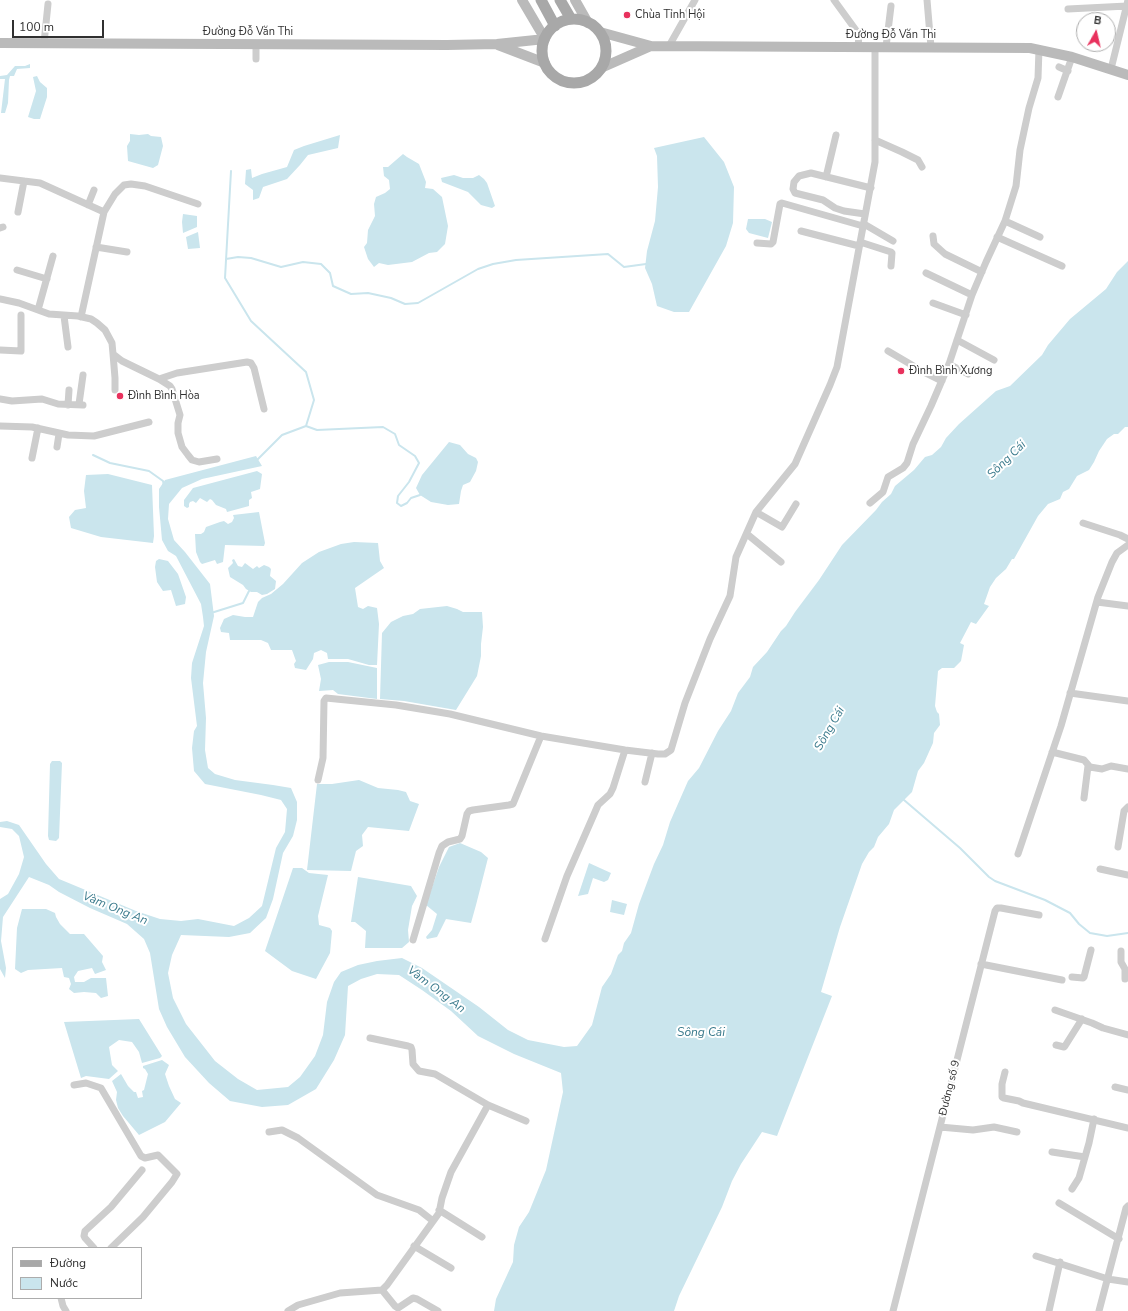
<!DOCTYPE html>
<meta charset="utf-8">
<style>
body{margin:0}
#map{position:relative;width:1128px;height:1311px;overflow:hidden;background:#fff;font-family:"Nunito Sans",sans-serif}
canvas{display:block}
.legend{position:absolute;left:12px;top:1247px;width:130px;height:52px;box-sizing:border-box;background:#fff;border:1px solid #acacac;margin:0;padding:5px 7px;list-style:none;font-size:12px;color:#303030}
.legend li{display:flex;align-items:center;gap:8px;height:20px}
.legend b{width:20px;border:1px solid #acacac}
.north{position:absolute;left:1076px;top:12px;width:40px;height:40px;box-sizing:border-box;background:#fff;border:1px solid #acacac;border-radius:50%;rotate:8deg;font-size:11px;font-weight:700;line-height:16px;text-align:center;color:#303030}
.north::after{content:'';display:block;margin:auto;width:14px;height:18px;background:#e8315d;clip-path:polygon(50% 0,100% 100%,50% 72%,0 100%)}
.scale{position:absolute;left:12px;top:20px;width:92px;height:18px;box-sizing:border-box;border:2px solid #303030;border-top:0;padding-left:5px;font-size:12px;line-height:14px;white-space:nowrap;color:#303030;-webkit-text-stroke:3px #fff;paint-order:stroke}
</style>
<div id="map">
<canvas width="1128" height="1311"></canvas>
<ul class="legend">
<li><b style="height:5px;background:#a8a8a8"></b>Đường</li>
<li><b style="height:11px;background:#cae5ed"></b>Nước</li>
</ul>
<div class="north">B</div>
<div class="scale">100 m</div>
</div>
<script>
const ctx = document.querySelector('canvas').getContext('2d');
ctx.lineJoin = 'round';
function fillPath(path, color) {
  ctx.fillStyle = color;
  ctx.fill(path, 'evenodd');
}
function toPath(rows) {
  const path = new Path2D();
  for (const r of rows) {
    if (r.length === 3) {
      path.moveTo(r[0] + r[2], r[1]);
      path.arc(r[0], r[1], r[2], 0, 2 * Math.PI);
      continue;
    }
    path.moveTo(r[0], r[1]);
    for (let i = 2; i < r.length; i += 2) path.lineTo(r[i], r[i + 1]);
  }
  return path;
}
function trace(path, color, width, dash) {
  ctx.strokeStyle = color;
  ctx.lineWidth = width;
  ctx.lineCap = dash ? 'butt' : 'round';
  ctx.setLineDash(dash || []);
  ctx.stroke(path);
}
function label(font, color, halo, rows, align = 'center') {
  ctx.font = font + ' "Nunito Sans",sans-serif';
  ctx.lineWidth = 4;
  ctx.setLineDash([]);
  ctx.textBaseline = 'middle';
  ctx.strokeStyle = halo;
  ctx.fillStyle = color;
  for (const [text, x, y, turn = 0] of rows) {
    ctx.save();
    ctx.translate(x, y);
    ctx.rotate((+turn || 0) * Math.PI / 180);
    ctx.textAlign = isNaN(turn) ? turn : align;
    if (halo) ctx.strokeText(text, 0, 0);
    ctx.fillText(text, 0, 0);
    ctx.restore();
  }
}
const water = toPath([
 [30,64,30,68,17,69,14,76,10,76,9,80,8,103,5,113,1,113,5,79,0,79,0,76,7,75,15,66,25,66],
 [37,76,40,82,47,88,47,97,40,119,34,119,28,117,36,91,33,77],
 [130,134,139,135,148,134,151,136,161,137,163,146,158,165,153,168,128,161,127,146,130,141],
 [340,135,338,148,308,155,300,165,287,179,263,187,259,198,253,200,253,190,245,184,246,170,251,169,252,178,262,174,287,167,294,150,304,146],
 [704,137,724,162,734,187,733,223,726,246,689,312,674,312,657,306,652,284,645,268,647,251,655,221,658,187,657,156,654,148],
 [403,154,407,157,419,164,426,182,425,188,433,189,442,197,448,226,445,244,437,252,429,253,412,262,388,265,379,263,374,267,368,259,364,247,367,243,368,230,375,216,374,204,376,197,385,193,390,189,389,180,384,176,383,167,388,167],
 [454,175,463,178,473,178,479,175,484,179,487,183,495,206,492,208,481,205,468,192,442,182,441,178],
 [183,214,197,216,197,227,183,233,182,222],
 [748,219,765,219,772,222,768,238,749,233,746,229],
 [198,232,200,248,188,249,186,237],
 [1128,261,1128,427,1125,427,1118,434,1114,434,1107,439,1099,451,1094,462,1089,470,1077,476,1069,489,1063,492,1060,499,1048,504,1038,516,1014,559,1012,559,1006,569,996,578,990,587,984,604,989,606,976,624,971,622,960,643,964,645,961,661,954,668,942,668,938,671,935,706,937,712,939,714,940,725,934,733,933,743,924,763,918,771,912,792,894,810,889,824,878,837,874,847,869,852,862,864,840,927,821,992,832,996,777,1136,762,1132,741,1164,732,1181,722,1207,679,1296,674,1311,494,1311,496,1299,513,1262,514,1245,519,1227,529,1212,546,1170,563,1092,561,1073,514,1054,478,1036,451,1011,422,990,399,975,377,974,361,979,348,986,345,1035,334,1060,316,1089,288,1105,262,1107,230,1101,209,1083,185,1057,167,1027,159,1009,150,953,144,939,127,924,90,908,59,892,49,885,29,877,3,917,1,941,6,968,5,978,0,969,0,899,8,894,19,874,24,857,19,836,12,829,0,827,0,822,7,821,19,825,46,864,59,879,136,911,160,919,181,921,198,919,234,926,249,918,262,906,276,848,285,832,287,809,281,800,261,795,205,784,194,771,192,748,194,731,197,726,191,678,192,663,204,626,203,617,201,604,176,556,168,551,162,540,159,507,159,489,165,480,256,456,262,466,202,479,182,488,169,504,168,519,174,540,185,552,210,584,214,616,206,652,203,683,206,718,205,750,208,768,215,774,235,780,273,785,291,788,297,802,297,820,293,836,283,853,273,899,266,918,250,933,229,937,181,935,172,955,168,973,173,998,186,1024,215,1061,238,1079,257,1090,288,1087,300,1077,315,1056,323,1035,327,1002,334,982,341,972,358,965,377,961,402,958,422,968,479,1007,508,1030,528,1040,564,1047,577,1046,592,1025,602,987,611,974,618,955,622,951,624,943,631,933,639,904,654,864,663,845,670,822,688,781,699,768,718,731,731,711,738,693,750,677,753,667,767,652,781,631,786,626,795,612,819,580,842,545,876,510,882,502,891,494,895,486,914,470,925,457,932,455,941,447,946,438,959,424,996,391,1010,386,1042,355,1048,345,1070,319,1106,289,1117,272],
 [449,442,460,445,468,454,476,458,478,462,476,471,470,482,463,485,461,491,459,504,448,505,431,502,420,495,416,488,422,475],
 [257,471,262,474,260,489,251,492,252,498,249,500,249,506,227,512,226,509,216,505,212,500,210,499,207,502,200,498,196,503,193,501,190,502,189,504,189,507,187,508,184,506,184,500,193,488],
 [108,474,152,485,154,536,153,543,101,537,71,528,69,517,75,510,86,508,84,491,86,475],
 [259,512,265,543,264,546,225,545,223,562,217,564,215,560,202,564,200,562,196,552,195,534,201,534,204,532,206,527,220,522,224,521,228,524,232,522,234,518,233,515],
 [354,542,378,543,380,561,384,568,355,588,358,607,363,609,368,606,377,608,379,624,377,665,369,665,348,659,328,659,327,653,321,650,314,653,313,659,306,670,295,668,294,664,296,661,292,650,271,650,268,643,261,640,230,640,229,633,221,632,220,628,224,619,233,615,245,617,253,617,258,602,262,598,271,594,283,584,302,563,319,552,341,544],
 [159,559,168,561,178,574,186,597,185,604,176,606,171,590,163,591,157,582,155,567,156,561],
 [234,559,238,566,242,567,245,563,253,569,257,566,259,568,264,565,269,567,271,569,270,576,276,581,275,589,267,594,262,595,257,592,251,592,246,589,243,585,230,577,228,568,233,563,232,560],
 [447,606,457,609,463,612,482,612,483,627,481,644,481,656,477,676,456,710,404,701,380,699,382,633,391,622,403,616,413,614,420,609],
 [329,662,348,662,377,668,377,699,338,694,333,690,319,691,321,679,318,665],
 [52,761,60,761,62,763,59,838,56,841,49,840,48,836,50,764],
 [359,780,378,788,398,790,406,792,410,801,419,804,409,831,368,827,362,835,363,846,356,851,351,871,307,870,317,784,332,784],
 [460,843,481,852,488,858,476,905,471,923,446,919,437,937,427,939,426,937,432,930,437,914,426,905,439,867,449,847],
 [589,863,611,873,608,880,604,882,593,878,588,894,578,896],
 [293,868,302,868,309,873,328,875,318,916,319,925,330,928,332,931,330,953,316,979,292,971,265,951],
 [358,877,411,886,417,896,412,906,408,930,409,942,402,948,365,948,366,931,355,922,351,922],
 [612,900,627,904,624,915,610,912],
 [22,909,46,909,55,913,56,917,60,924,70,934,84,934,103,956,102,962,106,970,95,974,92,968,78,971,74,977,75,982,84,982,91,978,106,978,108,996,101,998,96,993,84,992,74,993,69,989,71,984,69,978,64,977,62,968,28,970,21,973,15,969,17,928],
 [139,1019,162,1056,160,1058,142,1063,139,1052,132,1042,119,1040,109,1047,112,1065,118,1071,109,1079,86,1076,81,1078,64,1022],
 [162,1060,169,1065,165,1074,169,1086,175,1099,181,1103,165,1122,139,1135,123,1116,118,1108,116,1100,117,1092,112,1081,121,1074,128,1086,134,1092,136,1092,138,1098,143,1097,142,1091,144,1090,148,1074,145,1069,143,1068,143,1066]
]);
const stream = toPath([
 [231,171,225,278,251,321,306,372,314,400,306,426,282,435,257,460],
 [226,259,238,257,251,258,281,267,303,262,321,264,330,273,333,286,351,294,368,293,391,298,405,304,418,303,478,269,493,264,516,260,608,254,624,267,646,264],
 [306,426,317,430,383,427,395,434,399,445,415,456,419,463,409,482,398,496,397,503,401,506,407,503,411,498,420,495],
 [93,455,110,463,149,471,163,481,164,486],
 [211,613,243,603,249,591],
 [904,800,960,848,989,877,995,881,1045,900,1070,913,1079,924,1090,933,1107,936,1128,933]
]);
const street = toPath([
 [834,0,858,33,859,35,858,47],
 [927,0,931,47],
 [1068,9,1127,6],
 [44,43,48,4],
 [669,46,695,0],
 [886,47,891,6],
 [256,59,256,44],
 [1059,67,1068,71],
 [1111,69,1128,0],
 [1058,97,1072,57],
 [875,140,902,152,918,160,922,167],
 [826,177,836,135],
 [0,178,40,183,104,212,81,317],
 [88,205,94,190],
 [18,212,24,181],
 [104,212,115,194,124,185,131,184,145,186,198,204],
 [865,214,844,211,835,208,823,200,795,193,793,189,794,182,799,176,811,173,871,188],
 [1005,221,1040,237],
 [864,224,893,241],
 [0,228,3,227],
 [801,231,859,246],
 [933,236,934,244,945,254,982,272],
 [997,237,1062,266],
 [860,242,891,252,892,253,891,266],
 [757,243,771,244,773,242,780,204,782,203,863,226],
 [96,247,127,252],
 [17,270,47,279],
 [926,273,972,295],
 [0,299,19,303,49,314,78,316,91,319,97,323,105,330,112,343,113,354,122,361,159,379,170,386,172,389,180,415,178,423,178,433,182,447,188,455,192,460,199,462,217,459],
 [933,303,966,315],
 [38,310,53,256],
 [64,316,68,347],
 [957,340,994,360],
 [0,350,21,351,21,315],
 [888,351,922,371,942,381],
 [113,354,115,378,115,390],
 [949,364,968,374],
 [159,379,177,373,247,362,251,363,254,368,264,409],
 [0,399,12,401,42,399,58,404,83,405],
 [79,404,83,375],
 [68,405,69,390],
 [0,426,32,427,68,435,94,436,149,422],
 [57,447,59,434],
 [32,458,38,428],
 [870,503,883,492,888,477,903,468,907,463,913,444,931,406,949,364,972,295,986,262,1005,221,1016,186,1020,150,1029,108,1038,78,1039,49],
 [756,512,782,527,796,504],
 [1083,523,1120,535,1128,539],
 [747,534,781,562],
 [1097,602,1128,606],
 [1070,693,1128,701],
 [1052,752,1084,760,1090,767,1102,769,1111,766,1128,769],
 [318,780,323,758,324,701,326,698,396,705,450,714,541,736,625,750,658,754,665,754,671,750,685,703,710,639,730,596,736,557,756,512,795,464,830,385,837,367,875,162,875,47],
 [645,782,652,753],
 [1084,798,1088,766],
 [1118,847,1124,811,1128,807],
 [1018,854,1061,726,1098,597,1112,562,1117,553,1128,545],
 [1100,869,1128,875],
 [545,939,567,876,595,812,598,805,610,794,613,788,625,750],
 [413,940,439,853,442,846,448,842,460,839,462,836,467,814,469,811,473,810,509,805,513,804,541,736],
 [1121,951,1121,962,1125,969,1125,979],
 [981,964,1062,980],
 [1072,977,1083,978,1084,977,1091,950],
 [1055,1010,1092,1023,1103,1028,1128,1035],
 [370,1038,408,1046,411,1047,412,1050,413,1064,419,1071,435,1074,488,1105,526,1121],
 [1056,1045,1064,1047,1065,1046,1082,1019],
 [1005,1072,1002,1084,1002,1097,1004,1098,1019,1101,1023,1103,1128,1128],
 [74,1085,86,1083,101,1088,141,1156,145,1158,158,1155,177,1174,172,1182,143,1217,111,1248],
 [1115,1087,1128,1090],
 [940,1127,973,1130,994,1127,1017,1132],
 [269,1132,282,1130,298,1138,377,1195,419,1210,433,1221],
 [1052,1152,1085,1157],
 [1072,1189,1079,1178,1089,1143,1094,1119],
 [1059,1203,1119,1239],
 [439,1210,482,1237],
 [414,1246,451,1268],
 [94,1248,85,1238,84,1236,85,1231,111,1207,142,1170],
 [1036,1256,1108,1279,1128,1282],
 [382,1290,395,1306,398,1308,413,1298,417,1299,438,1311],
 [61,1298,63,1306,66,1311],
 [288,1311,298,1305,340,1293,382,1290,387,1285,439,1213,442,1198,451,1172,488,1105],
 [893,1311,995,911,997,908,1001,908,1039,915],
 [1049,1311,1060,1262],
 [1099,1311,1126,1208,1128,1206]
]);
const secondary = toPath([
 [575,0,588,23],
 [600,32,651,46,1030,48,1072,57,1128,75],
 [0,43,447,45,497,44,545,39,522,0],
 [498,45,545,63],
 [601,68,651,46]
]);
const primary = toPath([
 [541,0,555,26],
 [560,0,571,19],
 [574,51,32]
]);
const markers = [
 [627,15,4,"#e8315d"],
 [901,371,4,"#e8315d"],
 [120,396,4,"#e8315d"]
];
const poiNames = [
 ["Chùa Tỉnh Hội",635,15],
 ["Đình Bình Xương",909,371],
 ["Đình Bình Hòa",128,396]
];
const streetNames = [
 ["Đường Đỗ Văn Thi",248,32],
 ["Đường Đỗ Văn Thi",891,35],
 ["Đường số 9",950,1088,-76]
];
const waterNames = [
 ["Sông Cái",1007,460,-44],
 ["Sông Cái",830,729,-60],
 ["Vàm Ong An",115,909,22],
 ["Vàm Ong An",436,990,37],
 ["Sông Cái",701,1033]
];
fillPath(water, '#cae5ed');
trace(stream, '#cae5ed', 2);
trace(street, '#cdcdcd', 7);
trace(secondary, '#bababa', 10);
trace(primary, '#a8a8a8', 11);
for (const [x, y, r, color] of markers) {
  const dot = new Path2D();
  dot.arc(x, y, r, 0, 2 * Math.PI);
  ctx.fillStyle = color;
  ctx.fill(dot);
  trace(dot, '#fff', 1.5);
}
label('11px', '#303030', '#fff', poiNames, 'left');
label('11px', '#303030', '#fff', streetNames);
label('italic 12px', '#3a7a8c', '#fff', waterNames);
</script>
